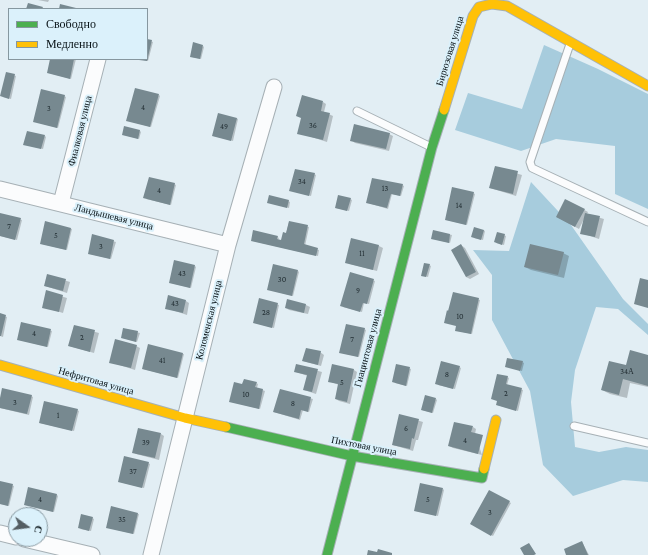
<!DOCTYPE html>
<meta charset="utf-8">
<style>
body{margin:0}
#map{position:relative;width:648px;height:555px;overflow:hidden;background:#e2eef4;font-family:"Crimson Pro",serif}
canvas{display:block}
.legend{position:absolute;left:8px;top:8px;width:140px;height:52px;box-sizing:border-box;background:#dbf1fb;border:1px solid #86979f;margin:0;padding:5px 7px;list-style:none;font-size:12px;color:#071115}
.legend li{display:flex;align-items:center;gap:8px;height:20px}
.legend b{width:20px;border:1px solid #86979f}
.north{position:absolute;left:8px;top:507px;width:40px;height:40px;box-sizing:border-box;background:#dbf1fb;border:1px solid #86979f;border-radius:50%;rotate:104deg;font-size:11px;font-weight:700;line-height:16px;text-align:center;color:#071115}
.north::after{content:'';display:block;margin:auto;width:14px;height:18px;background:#545e63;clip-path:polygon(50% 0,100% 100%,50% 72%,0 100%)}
</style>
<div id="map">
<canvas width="648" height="555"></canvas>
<ul class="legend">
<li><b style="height:5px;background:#4caf50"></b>Свободно</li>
<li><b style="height:5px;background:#ffc107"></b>Медленно</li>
</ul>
<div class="north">С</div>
</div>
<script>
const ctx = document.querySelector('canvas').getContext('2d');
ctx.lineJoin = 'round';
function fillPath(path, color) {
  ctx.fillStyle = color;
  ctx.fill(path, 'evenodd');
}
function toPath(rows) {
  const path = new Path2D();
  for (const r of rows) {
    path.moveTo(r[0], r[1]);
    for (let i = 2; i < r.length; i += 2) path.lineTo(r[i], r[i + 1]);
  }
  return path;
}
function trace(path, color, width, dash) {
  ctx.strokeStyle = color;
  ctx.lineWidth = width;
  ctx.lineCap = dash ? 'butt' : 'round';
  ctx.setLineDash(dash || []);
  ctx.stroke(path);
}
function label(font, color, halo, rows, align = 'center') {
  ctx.font = font + ' "Crimson Pro",serif';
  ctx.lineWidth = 4;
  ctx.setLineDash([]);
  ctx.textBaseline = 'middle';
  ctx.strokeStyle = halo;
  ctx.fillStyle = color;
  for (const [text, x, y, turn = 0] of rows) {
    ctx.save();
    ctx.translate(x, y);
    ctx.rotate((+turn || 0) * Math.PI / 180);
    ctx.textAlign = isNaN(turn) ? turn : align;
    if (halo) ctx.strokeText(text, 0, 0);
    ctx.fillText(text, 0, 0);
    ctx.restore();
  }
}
const forest = toPath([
 [544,45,598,69,648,94,648,209,615,194,615,146,556,139,521,151,455,130,468,93,522,109],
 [531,182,571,225,623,299,648,324,648,335,618,309,596,307,575,370,571,402,575,447,599,452,626,447,648,450,648,482,623,480,573,496,543,465,530,391,492,320,492,275,473,250,509,251]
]);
const shadow = toPath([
 [38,0,49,0,48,2],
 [147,40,153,42,148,61,138,59,147,59],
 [203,46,204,47,201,59,192,57],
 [51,59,76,59,71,79,49,73],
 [7,73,16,76,11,99,3,97],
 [159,95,160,96,151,127,129,121],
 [64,96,66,97,58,128,36,122],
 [323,102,326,104,324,112,333,116,327,142,299,133],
 [236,118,238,119,233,141,214,136],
 [140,131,141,132,139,139,124,135],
 [389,134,393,136,389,151,355,143,351,140],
 [45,136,46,137,43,149,26,145],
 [495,167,522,175,516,196,490,188],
 [314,174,316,175,311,196,292,191],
 [174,184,176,185,171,205,146,199],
 [402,185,404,186,401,196,392,194,388,209,368,203],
 [473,193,475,194,467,225,447,220],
 [350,199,352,200,349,211,336,208],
 [566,200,588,212,587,214,604,219,599,239,581,233,584,219,579,229,557,217],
 [288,201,290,202,289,208,270,203],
 [0,214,22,220,17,240,0,236],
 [289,222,309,227,305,246,319,250,318,256,253,241,277,237,279,238,278,240,281,241,286,234],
 [46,223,72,229,67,250,42,244],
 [483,230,485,231,483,240,474,238],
 [434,231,452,235,450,243,434,239],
 [498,233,506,236,504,245,496,243],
 [93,236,116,242,111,259,90,254],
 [352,239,379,246,383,248,377,271,350,264,347,262],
 [461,245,465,248,479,274,470,279,466,277],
 [563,253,569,256,564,278,531,270,525,267],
 [429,265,431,266,428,277,424,276],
 [195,266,196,267,191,288,171,283],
 [298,271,299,272,293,296,270,290],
 [350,273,375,281,369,304,364,303,362,312,343,307],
 [48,275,70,282,67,293,45,286],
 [47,292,67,298,63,313,43,307],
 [454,293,480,300,472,334,458,331],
 [260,299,279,305,274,328,255,323],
 [288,300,306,305,310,307,308,314,289,310,286,308],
 [186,301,189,303,187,315,166,308],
 [0,315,7,317,3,337,0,336],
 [22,323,52,331,48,347,20,340],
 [74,326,99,333,94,353,69,346],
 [124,329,140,333,137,342,123,338],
 [364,329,366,330,359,357,342,353],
 [136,346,140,348,135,370,110,362],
 [320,352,324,355,321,366,303,361],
 [182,354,184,354,178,378,143,369],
 [648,356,648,387,630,383,627,398,610,394,602,390,627,366],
 [522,362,524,363,522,371,508,367],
 [297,365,322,372,316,394,304,390,308,376,296,372],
 [397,365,411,369,407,386,395,383],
 [459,367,461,368,455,389,438,385],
 [354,370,357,372,350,404,339,401,336,399,339,385,329,381],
 [507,377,509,378,507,385,523,390,518,411,497,405],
 [256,383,258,384,257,388,265,391,260,409,232,402,243,385],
 [280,390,313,399,309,412,303,410,300,420,274,412],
 [31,396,33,397,29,415,0,408,0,402],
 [436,399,437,400,433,413,422,410],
 [77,410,79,411,74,431,40,423],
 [400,415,423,422,418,440,416,440,413,451,393,445],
 [473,427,476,429,475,434,482,455,453,448,449,446],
 [161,434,164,436,159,460,136,454,133,452],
 [148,463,150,464,144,488,120,482],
 [0,482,14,486,9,506,0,504],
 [443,489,444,490,438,516,416,511],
 [489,491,511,503,493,536,471,524],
 [57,495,58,496,54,512,25,505],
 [138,514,139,514,134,534,109,528],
 [92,518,94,519,91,531,80,529],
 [582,542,589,555,567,555]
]);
const building = toPath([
 [28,3,43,7,42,9,26,9],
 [60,4,76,8,76,9,59,9],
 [147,39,152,40,147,61,139,60,147,59],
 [193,42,203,45,200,59,190,57],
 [50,59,74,59,70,79,47,73],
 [6,72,15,74,9,99,0,96],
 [135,88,159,94,150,127,126,121],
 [41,89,65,95,57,128,33,122],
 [302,95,323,101,321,111,330,113,323,140,297,134,301,118,296,116],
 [218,113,237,118,231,141,212,136],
 [354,124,390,133,386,149,350,141],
 [124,126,140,130,138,139,122,135],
 [27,131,45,135,41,149,23,145],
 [495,166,518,171,513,194,489,188],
 [295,169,315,173,309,196,289,191],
 [149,177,175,183,170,205,143,198],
 [372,178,403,184,400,196,391,194,387,208,366,203],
 [452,187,474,192,466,225,445,220],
 [269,195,289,200,287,208,267,203],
 [338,195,351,198,347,211,335,208],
 [565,199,585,209,575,227,556,217],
 [0,213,21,218,15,240,0,236],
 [585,213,600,216,595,237,580,234],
 [45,221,71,228,66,250,40,244],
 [289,221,308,225,304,244,318,248,316,256,251,241,253,230,278,236,277,239,281,240,283,232,286,233],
 [474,227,484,230,481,240,471,237],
 [433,230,450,234,449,243,431,239],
 [497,232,505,234,502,245,494,242],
 [92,234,114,240,110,259,88,254],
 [351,238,379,245,373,270,345,263],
 [461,244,476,272,466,277,451,250],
 [530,244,564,252,558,275,524,267],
 [174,260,195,265,190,288,169,283],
 [424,263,430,264,426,277,421,276],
 [273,264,298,270,292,296,267,290],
 [350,272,374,279,367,304,363,303,360,312,340,306],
 [47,274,66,279,63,291,44,286],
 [640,278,648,280,648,308,634,304],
 [46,290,63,295,59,312,42,308],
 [453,292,479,298,471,334,455,331,456,326,444,323,447,310,448,311],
 [168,295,186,300,183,313,165,309],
 [259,298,278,303,272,328,253,323],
 [287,299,306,304,304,313,285,308],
 [0,313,6,315,1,336,0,336],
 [21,322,51,329,47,347,17,340],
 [346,324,365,328,358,357,339,353],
 [74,325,95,330,90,352,68,346],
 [123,328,138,331,136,342,121,338],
 [115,339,137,345,131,368,109,363],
 [148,344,183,353,177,378,142,369],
 [306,348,321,351,318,365,302,361],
 [630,350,648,355,648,386,623,379,619,395,601,390,609,361,626,365],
 [507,358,523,361,520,371,505,367],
 [441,361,460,366,453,389,435,384],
 [296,364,318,369,312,392,303,390,307,375,294,372],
 [332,364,354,369,347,402,335,399,338,384,328,382],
 [396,364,410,367,406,386,392,382],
 [497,374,508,376,506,384,522,388,516,411,496,405,497,401,491,399],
 [244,379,257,382,255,387,263,389,259,409,229,402,234,382,242,384],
 [2,388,32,395,27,414,0,408,0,398],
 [280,389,311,397,308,412,301,410,299,419,273,412],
 [425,395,436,398,432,413,421,410],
 [44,401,78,409,72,431,39,423],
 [399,414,419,419,414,439,412,438,410,449,392,445],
 [454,422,473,426,471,432,483,435,478,454,448,446],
 [138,428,161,433,155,458,132,453],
 [124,456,149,462,142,488,118,482],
 [0,481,13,484,8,506,0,504],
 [420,483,443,488,436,516,414,511],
 [28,487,57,494,53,512,24,505],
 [489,490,510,501,491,536,470,524],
 [111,506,138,513,133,534,106,528],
 [81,514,93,517,89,531,78,528],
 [582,541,588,555,566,555,564,549],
 [529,543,536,554,534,555,524,555,520,548],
 [378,549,392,553,392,555,367,555,368,550,377,552]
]);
const lane = toPath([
 [570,44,530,162,532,168,648,222],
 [357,111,431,147],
 [574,426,648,443]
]);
const street = toPath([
 [0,189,228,245],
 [61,203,98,59],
 [0,533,16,537],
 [24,539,92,555],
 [151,555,228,245,274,87]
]);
const fast = toPath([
 [226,427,352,456,482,478,484,469],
 [327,555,432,147,444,110]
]);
const slow = toPath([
 [444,110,473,16,479,7,492,4,507,6,648,86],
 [0,365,185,418,226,427],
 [484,469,496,420]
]);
const numberNames = [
 ["4",143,108],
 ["3",49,109],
 ["36",313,126],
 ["49",224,127],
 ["34",302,182],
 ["13",385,189],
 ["4",159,191],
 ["14",459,206],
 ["7",9,227],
 ["5",56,236],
 ["3",101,247],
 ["11",362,254],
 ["43",182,274],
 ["30",282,280],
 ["9",358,291],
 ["43",175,304],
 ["28",266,313],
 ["10",460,317],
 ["4",34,334],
 ["2",82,338],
 ["7",352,340],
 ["41",162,361],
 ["34А",627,372],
 ["8",447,375],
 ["5",342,383],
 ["2",506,394],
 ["10",246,395],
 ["3",15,403],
 ["8",293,404],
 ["1",58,416],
 ["6",406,429],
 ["4",465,441],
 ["39",146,443],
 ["37",133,472],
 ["4",40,500],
 ["5",428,500],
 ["3",490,513],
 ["35",122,520]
];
const streetNames = [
 ["Бирюзовая улица",450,51,-73],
 ["Фиалковая улица",80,131,-76],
 ["Ландышевая улица",114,217,14],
 ["Коломенская улица",209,320,-76],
 ["Гиацинтовая улица",368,348,-75],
 ["Нефритовая улица",96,381,16],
 ["Пихтовая улица",364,446,11]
];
fillPath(forest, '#a7ccdd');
fillPath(shadow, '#0003');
fillPath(building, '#778990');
trace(lane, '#a6b0b5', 9);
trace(street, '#a6b0b5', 17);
trace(fast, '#a6b0b5', 11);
trace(slow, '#a6b0b5', 11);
trace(lane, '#fbfcfd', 7);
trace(street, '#fbfcfd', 15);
trace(fast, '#4caf50', 9);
trace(slow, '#ffc107', 9);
label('8px', '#232f34', null, numberNames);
label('10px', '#071115', '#dbf1fb', streetNames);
</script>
